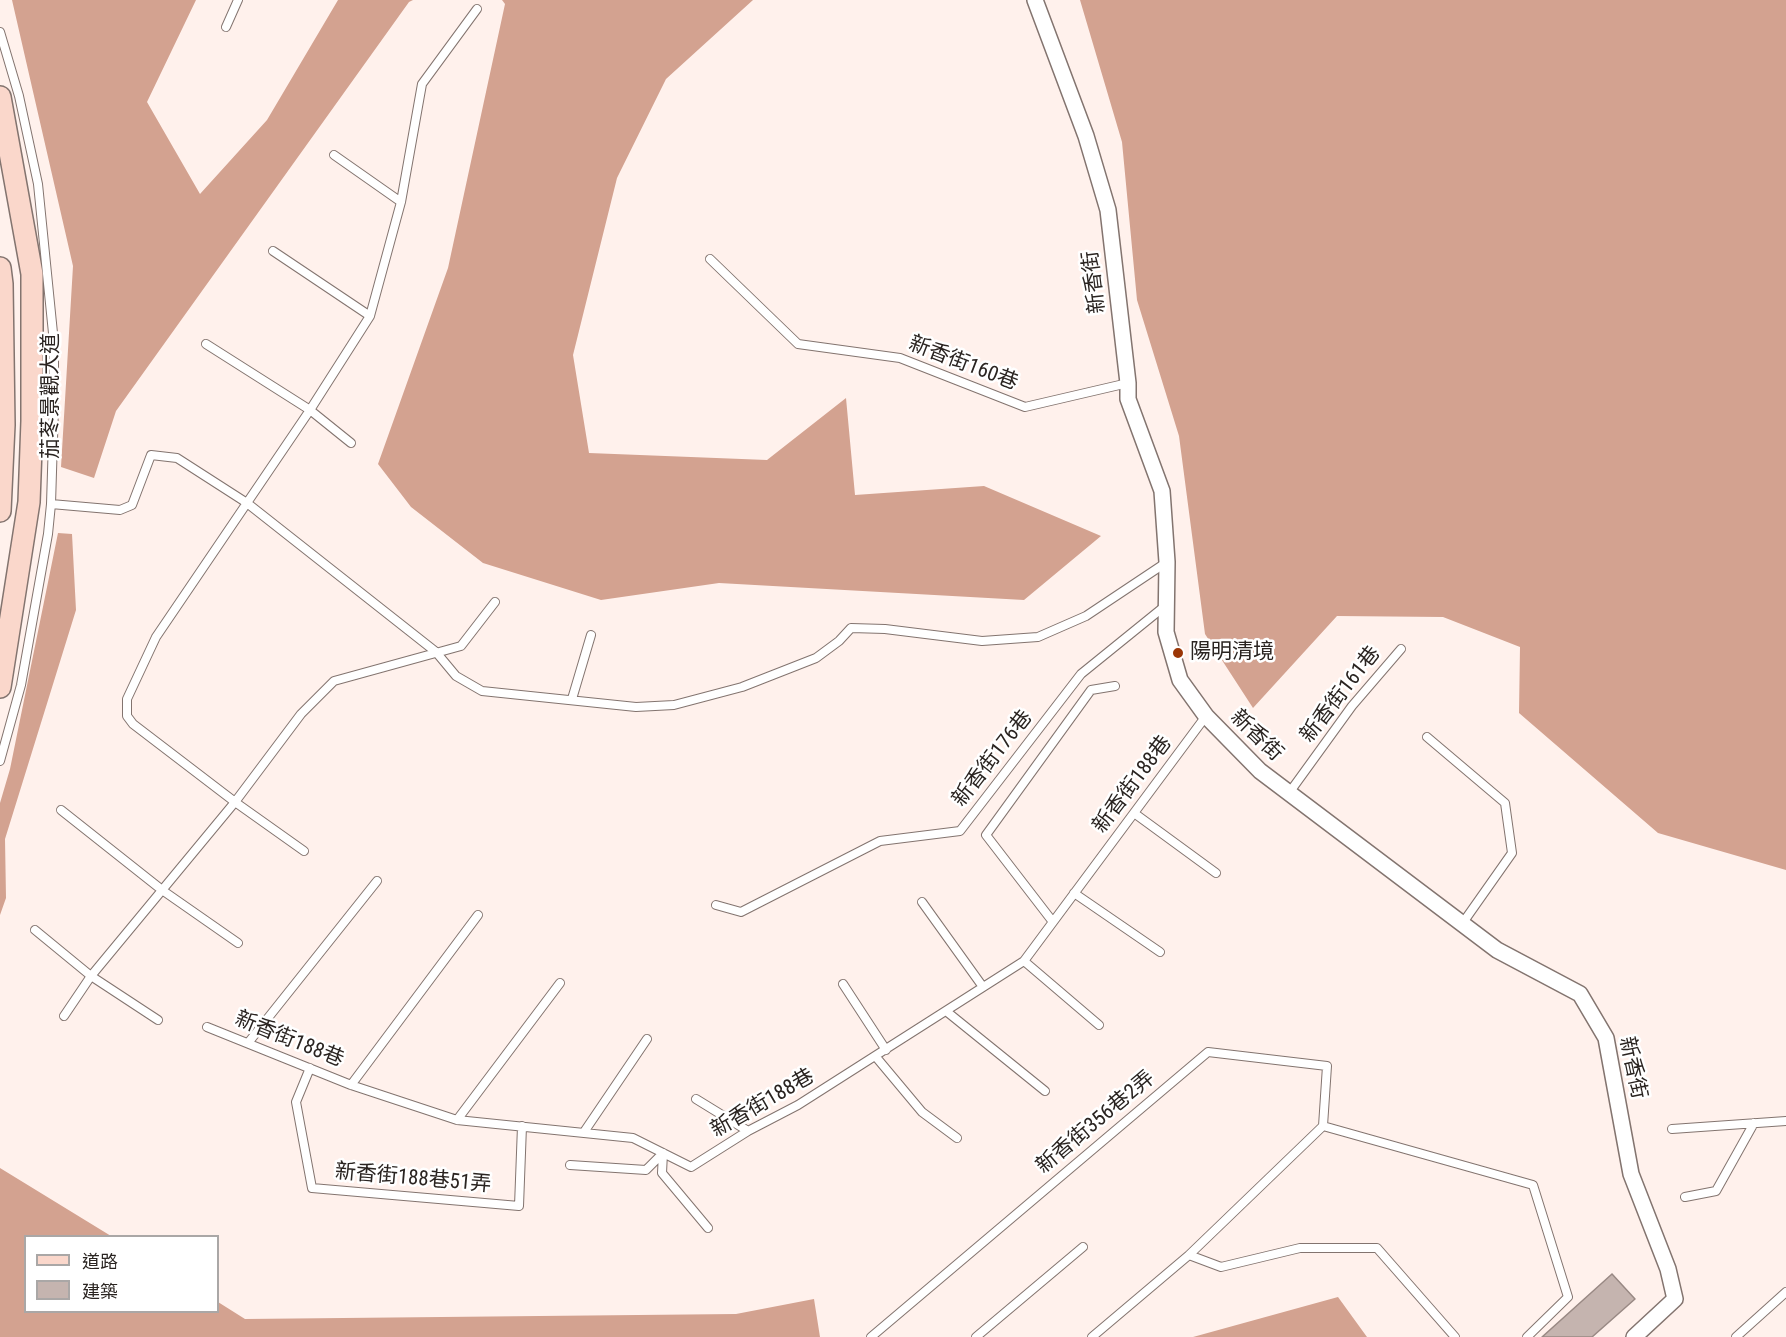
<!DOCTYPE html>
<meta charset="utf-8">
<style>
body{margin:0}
#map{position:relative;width:1786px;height:1337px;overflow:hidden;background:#fff1ec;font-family:"Roboto Condensed","Noto Sans TC",sans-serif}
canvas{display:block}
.legend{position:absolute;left:24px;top:1235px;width:195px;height:78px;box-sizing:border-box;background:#fff;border:2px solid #aaa7a6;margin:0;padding:8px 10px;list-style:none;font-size:18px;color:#2a2421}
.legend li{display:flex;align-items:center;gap:12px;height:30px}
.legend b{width:30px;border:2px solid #aaa7a6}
</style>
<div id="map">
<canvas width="1786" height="1337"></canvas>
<ul class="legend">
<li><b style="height:8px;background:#fad7cb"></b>道路</li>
<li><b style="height:16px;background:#c5b4af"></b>建築</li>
</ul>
</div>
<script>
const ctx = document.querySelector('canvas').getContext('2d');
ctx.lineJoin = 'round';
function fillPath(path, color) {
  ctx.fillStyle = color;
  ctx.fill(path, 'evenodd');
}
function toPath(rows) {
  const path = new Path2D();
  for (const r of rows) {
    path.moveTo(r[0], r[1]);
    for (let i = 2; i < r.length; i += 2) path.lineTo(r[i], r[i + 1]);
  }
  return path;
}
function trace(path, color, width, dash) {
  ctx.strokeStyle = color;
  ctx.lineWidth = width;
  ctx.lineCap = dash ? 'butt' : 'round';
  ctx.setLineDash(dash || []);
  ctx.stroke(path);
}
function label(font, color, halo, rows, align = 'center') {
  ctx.font = font + ' "Roboto Condensed","Noto Sans TC",sans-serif';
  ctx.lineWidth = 5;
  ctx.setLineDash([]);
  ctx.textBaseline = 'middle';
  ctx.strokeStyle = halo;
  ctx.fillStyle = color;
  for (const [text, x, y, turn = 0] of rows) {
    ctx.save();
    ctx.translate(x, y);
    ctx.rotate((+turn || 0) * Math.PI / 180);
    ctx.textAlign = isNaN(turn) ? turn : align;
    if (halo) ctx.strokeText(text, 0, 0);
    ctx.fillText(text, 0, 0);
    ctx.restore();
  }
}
const forest = toPath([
 [12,0,196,0,147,102,200,194,267,120,338,0,413,0,409,2,116,411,94,478,61,467,73,266],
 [502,0,753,0,666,79,617,178,573,355,589,453,767,460,846,398,855,495,984,486,1101,536,1024,600,719,583,601,600,483,563,411,507,378,464,448,268,505,4],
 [1080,0,1786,0,1786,870,1658,833,1519,713,1520,647,1443,617,1337,616,1253,708,1205,634,1179,436,1137,300,1122,142],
 [58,533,72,534,76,610,5,839,6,898,0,915,0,803,10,769],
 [0,1168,111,1236,26,1236,26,1312,218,1312,218,1302,245,1319,736,1314,814,1299,820,1337,0,1337],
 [1338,1297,1367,1337,1193,1337]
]);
const building = toPath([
 [1612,1274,1635,1299,1592,1337,1542,1337,1612,1274]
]);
const lane = toPath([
 [226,27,238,0],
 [0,32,19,96,38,184,54,343,54,407,51,504,48,534,21,685,0,761],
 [334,155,401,202],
 [273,251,370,316],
 [710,259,798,344,900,358,1025,407,1128,383],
 [206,344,310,410,351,443],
 [51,504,120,510,132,505,151,455,177,458,247,503,436,652,456,676,482,691,636,707,674,705,742,687,816,658,839,641,851,628,885,629,982,641,1038,637,1086,616,1167,562],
 [572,699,591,635],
 [1427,737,1505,803,1512,853,1462,924],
 [1289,793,1352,706,1401,649],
 [61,810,162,890,238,943],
 [1134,813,1216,873],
 [304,851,235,802,133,724,127,716,127,699,156,637,310,410,370,316,401,202,422,84,477,9],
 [1074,893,1160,952],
 [922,902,983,987],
 [716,905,741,912,880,841,960,831,1081,674,1165,606],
 [1053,922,986,835,1091,690,1115,686],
 [35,930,91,976,158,1020],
 [1024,961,1099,1025],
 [843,984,886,1050],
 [946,1011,1045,1091],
 [64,1016,91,976,235,802,301,714,334,681,461,646,495,602],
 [207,1027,351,1085,457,1120,633,1138,691,1167,748,1131,798,1105,1024,961,1206,716],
 [248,1043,377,881],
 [876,1057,922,1112,957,1138],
 [310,1068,296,1102,312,1188,519,1206,522,1126],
 [351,1085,478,915],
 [696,1099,748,1131],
 [457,1120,560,983],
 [1323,1126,1533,1185,1568,1297,1527,1337],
 [1672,1129,1786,1121],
 [584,1132,647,1039],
 [663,1153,662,1173,708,1228],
 [570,1165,646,1170,663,1153],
 [1685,1197,1716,1191,1754,1123],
 [871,1337,1208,1052,1327,1066,1323,1126,1189,1255],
 [976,1337,1083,1247],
 [1092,1337,1189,1255,1221,1267,1300,1248,1377,1248,1455,1337],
 [1736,1337,1786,1292]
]);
const street = toPath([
 [1035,0,1086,136,1108,210,1128,383,1128,399,1162,491,1167,562,1166,632,1180,680,1206,716,1260,771,1497,950,1580,994,1606,1038,1631,1174,1668,1269,1675,1299,1634,1337]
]);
const secondary = toPath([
 [0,97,32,274,32,421,29,502,0,687],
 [0,268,2,284,4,425,0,511]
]);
const markers = [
 [1178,653,6,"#9b3606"]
];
const streetNames = [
 ["新香街",1095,282,-97],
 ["新香街160巷",963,364,21],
 ["茄苳景觀大道",52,396,-90],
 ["新香街161巷",1341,695,-52],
 ["新香街",1256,736,44],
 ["新香街176巷",993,759,-52],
 ["新香街188巷",1133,785,-53],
 ["新香街188巷",289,1040,22],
 ["新香街",1632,1068,78],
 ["新香街188巷",763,1104,-30],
 ["新香街356巷2弄",1096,1123,-40],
 ["新香街188巷51弄",413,1179,5]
];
const poiNames = [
 ["陽明清境",1190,653]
];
fillPath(forest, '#d3a290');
fillPath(building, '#c5b4af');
trace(building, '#998984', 1.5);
trace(lane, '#83746f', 10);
trace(street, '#83746f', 18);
trace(secondary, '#83746f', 24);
trace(lane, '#fff', 8);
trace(street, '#fff', 15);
trace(secondary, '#fad7cb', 21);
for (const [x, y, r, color] of markers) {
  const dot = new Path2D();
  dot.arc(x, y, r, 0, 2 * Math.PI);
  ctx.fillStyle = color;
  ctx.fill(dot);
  trace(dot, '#fff', 2);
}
label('21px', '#2a2421', '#fff', streetNames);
label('21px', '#2a2421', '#fff', poiNames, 'left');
</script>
